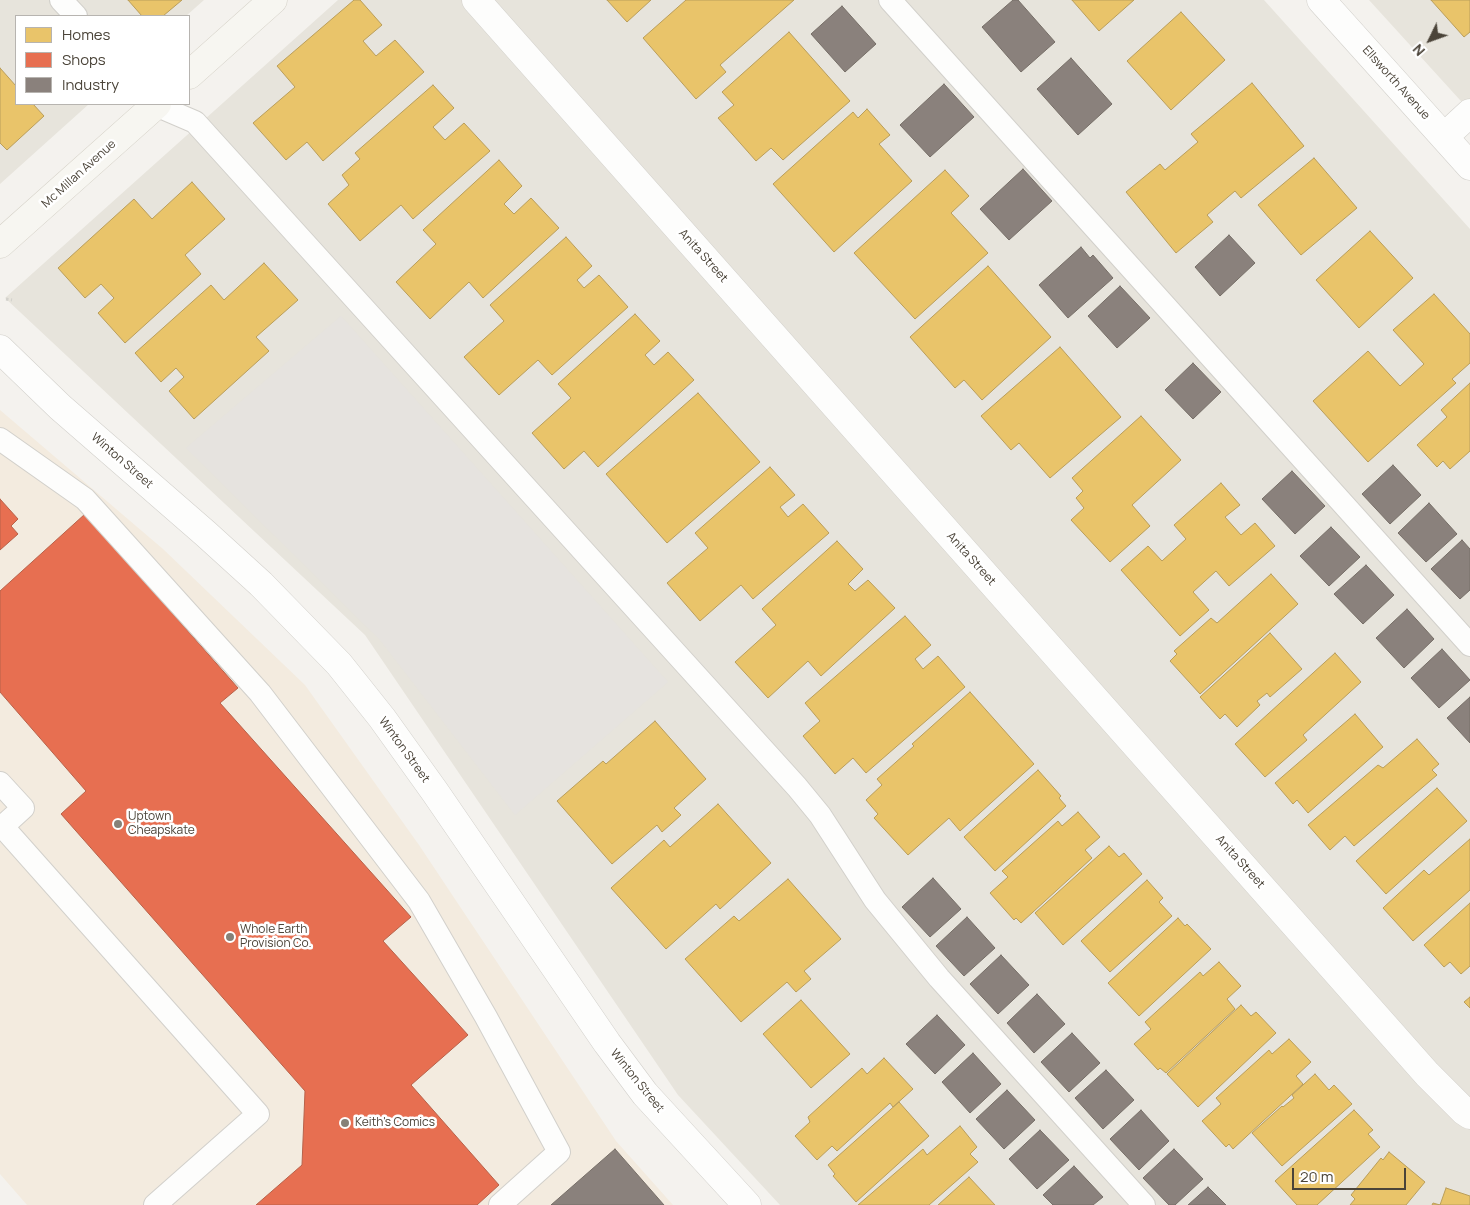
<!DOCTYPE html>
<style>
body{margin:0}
#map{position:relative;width:1470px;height:1205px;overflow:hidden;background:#f4f2ee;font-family:Manrope,sans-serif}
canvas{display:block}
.legend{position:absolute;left:15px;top:15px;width:175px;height:90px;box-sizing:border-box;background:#fff;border:1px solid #b7b4b0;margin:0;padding:6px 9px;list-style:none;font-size:15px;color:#4b4439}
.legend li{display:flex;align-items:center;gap:10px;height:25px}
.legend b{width:25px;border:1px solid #b7b4b0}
.north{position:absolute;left:1405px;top:15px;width:50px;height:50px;-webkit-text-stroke:4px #fff;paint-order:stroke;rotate:228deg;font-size:14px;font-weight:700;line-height:20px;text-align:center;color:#4b4439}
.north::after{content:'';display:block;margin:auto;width:18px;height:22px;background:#4b4439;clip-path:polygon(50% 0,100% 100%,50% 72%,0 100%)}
.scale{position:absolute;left:1292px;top:1168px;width:114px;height:22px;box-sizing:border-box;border:2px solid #4b4439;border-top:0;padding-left:6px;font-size:15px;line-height:18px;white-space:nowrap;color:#4b4439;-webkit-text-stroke:4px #fff;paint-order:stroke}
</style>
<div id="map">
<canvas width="1470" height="1205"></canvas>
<ul class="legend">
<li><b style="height:14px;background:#e9c46a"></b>Homes</li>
<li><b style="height:14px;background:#e76f51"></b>Shops</li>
<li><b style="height:14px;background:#8a817c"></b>Industry</li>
</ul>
<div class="north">N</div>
<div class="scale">20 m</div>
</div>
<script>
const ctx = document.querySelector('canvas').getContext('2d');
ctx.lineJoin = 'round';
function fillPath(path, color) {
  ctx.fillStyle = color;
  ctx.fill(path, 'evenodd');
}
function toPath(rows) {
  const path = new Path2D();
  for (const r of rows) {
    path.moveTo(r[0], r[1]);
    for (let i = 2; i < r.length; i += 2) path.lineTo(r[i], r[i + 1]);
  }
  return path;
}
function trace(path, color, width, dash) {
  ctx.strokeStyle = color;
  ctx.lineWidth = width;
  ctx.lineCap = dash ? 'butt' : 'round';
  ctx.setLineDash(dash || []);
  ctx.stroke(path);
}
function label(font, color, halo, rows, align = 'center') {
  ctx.font = font + ' Manrope,sans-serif';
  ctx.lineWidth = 5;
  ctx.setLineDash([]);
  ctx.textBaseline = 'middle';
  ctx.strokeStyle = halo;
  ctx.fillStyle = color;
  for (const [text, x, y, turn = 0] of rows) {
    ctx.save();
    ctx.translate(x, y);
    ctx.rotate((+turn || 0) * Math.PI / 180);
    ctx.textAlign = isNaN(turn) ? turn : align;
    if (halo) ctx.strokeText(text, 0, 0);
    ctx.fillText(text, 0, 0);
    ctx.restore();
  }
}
const residential = toPath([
 [0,0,204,0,186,16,16,16,16,104,89,104,0,184],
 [338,0,1264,0,1470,229,1470,1205,780,1205,678,1095,365,635,5,298],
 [1369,0,1470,0,1470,111]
]);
const commercial = toPath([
 [0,410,163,549,305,685,419,845,616,1141,673,1205,27,1205,0,1174]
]);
const parking = toPath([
 [341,316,668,682,515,815,380,640,186,448]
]);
const homes = toPath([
 [128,0,182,0,163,16,142,16,128,0],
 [354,0,360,0,382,25,363,41,376,56,395,40,424,72,323,161,307,142,286,160,253,123,295,87,277,66,354,0],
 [607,0,651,0,627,22,607,0],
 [686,0,794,0,720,65,726,72,696,99,643,38,686,0],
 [1072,0,1134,0,1099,31,1072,0],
 [1431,0,1470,0,1470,32,1464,37,1431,0],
 [1181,12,1225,60,1171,110,1127,61,1181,12],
 [789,32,850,101,783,160,771,148,756,161,718,118,734,105,722,92,789,32],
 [0,68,16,86,16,104,33,104,44,116,7,150,0,143,0,68],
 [1252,83,1304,146,1241,198,1235,191,1207,215,1213,222,1176,253,1126,192,1160,164,1165,170,1198,142,1191,134,1252,83],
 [433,85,454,108,433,127,445,140,464,123,490,151,413,219,401,205,360,241,328,204,349,185,342,175,360,159,355,153,433,85],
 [867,109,890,135,879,144,912,181,834,252,773,184,853,112,858,118,867,109],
 [1314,158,1357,208,1301,255,1258,205,1314,158],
 [499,160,522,186,504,204,514,214,531,198,559,228,483,298,469,282,430,319,396,282,436,244,423,230,499,160],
 [945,170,969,196,951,213,988,253,915,319,854,253,945,170],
 [192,182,225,219,185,255,201,274,125,343,98,313,114,298,101,284,85,298,58,268,134,199,152,219,192,182],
 [1370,231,1413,278,1359,328,1316,280,1370,231],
 [566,237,592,266,577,280,584,288,599,275,628,307,552,375,538,360,499,395,464,357,504,321,490,305,566,237],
 [264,263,298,300,256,337,269,351,194,419,169,391,184,377,176,368,161,382,135,353,211,285,224,300,264,263],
 [988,266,1051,337,982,400,964,380,955,388,910,337,988,266],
 [1434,294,1470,334,1470,363,1452,379,1456,383,1368,462,1313,401,1368,351,1400,386,1424,364,1393,330,1434,294],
 [635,314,660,341,645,355,654,365,668,352,694,380,598,467,584,451,564,469,532,433,571,398,558,384,635,314],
 [1060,347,1121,417,1050,478,1019,443,1011,450,981,416,1060,347],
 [1470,383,1470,451,1450,469,1443,461,1437,467,1417,445,1447,417,1441,410,1470,383],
 [698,393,760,462,667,543,606,474,698,393],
 [1141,416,1181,460,1132,505,1150,526,1110,562,1071,520,1084,508,1076,498,1083,491,1072,478,1141,416],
 [770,467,795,495,780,507,788,517,803,504,829,533,753,599,741,585,700,621,667,583,708,548,695,533,770,467],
 [1221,483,1240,505,1225,517,1241,535,1255,523,1275,546,1229,586,1216,571,1193,592,1209,610,1180,636,1121,570,1148,546,1162,561,1186,539,1174,525,1221,483],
 [837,541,863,569,848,584,855,591,868,580,895,608,821,676,808,661,768,698,735,662,776,625,762,609,837,541],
 [1271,574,1298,604,1200,694,1170,661,1177,654,1174,651,1211,618,1217,623,1271,574],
 [905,616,931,645,915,659,923,669,938,656,965,687,866,773,853,758,835,774,803,736,820,721,805,703,905,616],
 [1270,633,1302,669,1270,697,1267,693,1257,701,1260,705,1237,727,1225,714,1220,719,1200,697,1270,633],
 [1335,653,1361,682,1303,735,1307,740,1265,777,1235,744,1335,653],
 [970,692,1034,764,960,831,949,818,908,855,874,818,878,814,866,800,882,785,877,779,914,746,912,744,970,692],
 [1355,714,1383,747,1308,813,1297,800,1293,804,1275,783,1355,714],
 [655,721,706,779,674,808,681,815,662,832,657,825,612,864,557,801,603,761,606,764,655,721],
 [1417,739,1439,764,1432,770,1437,775,1354,846,1345,836,1330,850,1308,825,1378,765,1383,768,1417,739],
 [1038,770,1061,796,1059,798,1066,806,995,871,964,837,1038,770],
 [1437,788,1467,821,1386,894,1356,861,1437,788],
 [718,804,771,863,720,909,716,904,666,949,611,888,664,840,670,847,718,804],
 [1078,812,1100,837,1085,850,1092,858,1021,923,1016,918,1014,920,990,893,1008,877,1002,871,1058,821,1062,826,1078,812],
 [1470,839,1470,890,1413,941,1383,908,1424,870,1429,875,1470,839],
 [1109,846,1119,857,1124,853,1142,874,1063,945,1035,913,1109,846],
 [788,879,841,939,804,971,811,979,796,992,787,982,741,1022,685,959,734,916,739,921,788,879],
 [1147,880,1163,898,1159,902,1172,916,1110,972,1081,941,1147,880],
 [1470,903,1470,966,1461,974,1450,962,1444,967,1424,945,1470,903],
 [1178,918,1185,926,1187,924,1211,949,1139,1016,1108,983,1178,918],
 [1219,962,1241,986,1227,999,1235,1009,1166,1073,1160,1068,1158,1070,1134,1044,1151,1029,1145,1022,1200,972,1203,976,1219,962],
 [1470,997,1470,1008,1464,1002,1470,997],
 [801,1000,850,1054,811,1088,763,1034,801,1000],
 [1241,1005,1251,1016,1256,1012,1276,1033,1198,1107,1167,1074,1241,1005],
 [1289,1039,1311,1062,1296,1076,1303,1084,1233,1149,1229,1144,1226,1147,1202,1121,1221,1104,1216,1098,1269,1050,1272,1054,1289,1039],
 [884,1058,913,1089,893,1107,890,1103,837,1151,832,1146,817,1160,795,1136,810,1122,808,1117,862,1068,867,1074,884,1058],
 [1315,1074,1329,1090,1334,1085,1352,1104,1282,1166,1252,1133,1282,1106,1283,1107,1294,1098,1292,1095,1315,1074],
 [899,1102,929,1136,856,1202,833,1176,835,1174,828,1165,899,1102],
 [1354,1110,1373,1130,1368,1134,1380,1147,1317,1205,1297,1205,1275,1181,1354,1110],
 [960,1126,977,1147,970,1154,978,1162,929,1205,858,1205,923,1149,927,1155,960,1126],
 [1389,1152,1425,1182,1406,1205,1350,1205,1355,1199,1351,1195,1381,1158,1383,1160,1389,1152],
 [969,1177,995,1205,938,1205,969,1177],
 [1446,1188,1470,1196,1470,1205,1432,1205,1433,1203,1440,1205,1446,1188]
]);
const shops = toPath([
 [0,499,18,519,11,526,18,534,0,550,0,499],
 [85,514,238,688,220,703,411,917,383,941,468,1035,411,1085,499,1185,477,1205,256,1205,302,1165,305,1091,61,814,86,791,0,692,0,591,85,514]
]);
const industry = toPath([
 [1013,0,1018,0,1055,42,1021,72,982,27,1013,0],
 [842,6,876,44,845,72,811,34,842,6],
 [1071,58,1112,104,1078,135,1037,89,1071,58],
 [944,84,974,117,930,157,900,125,944,84],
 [1023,169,1052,201,1009,240,980,209,1023,169],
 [1229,235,1255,263,1220,296,1195,267,1229,235],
 [1081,247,1090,258,1093,255,1113,278,1068,318,1039,285,1081,247],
 [1120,286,1150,318,1117,348,1088,316,1120,286],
 [1193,363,1221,392,1193,419,1165,390,1193,363],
 [1393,465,1421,495,1390,524,1362,494,1393,465],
 [1292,471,1325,506,1295,534,1262,499,1292,471],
 [1429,503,1457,534,1426,562,1398,533,1429,503],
 [1331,527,1360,557,1329,586,1300,556,1331,527],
 [1462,540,1470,549,1470,590,1460,599,1431,569,1462,540],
 [1366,565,1394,595,1363,624,1334,594,1366,565],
 [1407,609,1434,639,1404,668,1376,638,1407,609],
 [1442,649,1470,680,1439,708,1411,678,1442,649],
 [1470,697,1470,743,1447,718,1470,697],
 [933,878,961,909,930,937,902,907,933,878],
 [967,917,995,948,964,976,936,946,967,917],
 [1001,955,1029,985,998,1014,970,984,1001,955],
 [1037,994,1065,1024,1034,1053,1007,1023,1037,994],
 [937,1015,965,1045,935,1074,906,1044,937,1015],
 [1072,1033,1100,1063,1069,1092,1041,1062,1072,1033],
 [973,1053,1001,1084,970,1113,942,1082,973,1053],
 [1106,1070,1134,1100,1103,1129,1075,1098,1106,1070],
 [1007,1090,1035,1120,1004,1149,976,1119,1007,1090],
 [1141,1110,1169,1141,1139,1170,1110,1139,1141,1110],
 [1040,1130,1069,1160,1037,1189,1009,1159,1040,1130],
 [615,1149,664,1205,551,1205,615,1149],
 [1174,1149,1203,1179,1175,1205,1169,1205,1143,1178,1174,1149],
 [1074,1166,1103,1197,1093,1205,1053,1205,1043,1195,1074,1166],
 [1208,1187,1226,1205,1188,1205,1208,1187]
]);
const path = toPath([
 [6,299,12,300]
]);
const lane = toPath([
 [61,0,76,16],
 [890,0,1470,645],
 [153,104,195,122,797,787,820,815,875,900,939,978,1144,1205],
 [0,439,85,499,260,693,419,901,486,1017,559,1152,500,1205],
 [0,783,23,808,0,829],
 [3,827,258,1114,155,1205]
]);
const street = toPath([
 [476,0,1427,1074,1464,1111,1470,1115],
 [1321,0,1470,166],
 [1444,137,1470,113],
 [0,349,60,407,206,534,261,584,339,664,382,718,435,792,607,1043,645,1094,747,1205]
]);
const secondary = toPath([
 [189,75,273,0],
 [0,244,157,104]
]);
const markers = [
 [118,824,5,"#868178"],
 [230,937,5,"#868178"],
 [345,1123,5,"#868178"]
];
const streetNames = [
 ["Ellsworth Avenue",1396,83,48],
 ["Mc Millan Avenue",79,174,-42],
 ["Anita Street",703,256,48],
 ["Winton Street",122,461,41],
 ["Anita Street",971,559,48],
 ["Winton Street",404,750,54],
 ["Anita Street",1240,862,48],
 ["Winton Street",637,1081,51]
];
const poiNames = [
 ["Uptown",128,817],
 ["Cheapskate",128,831],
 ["Whole Earth",240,930],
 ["Provision Co.",240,944],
 ["Keith's Comics",355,1123]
];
fillPath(residential, '#e7e4dc');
fillPath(commercial, '#f3ebdf');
fillPath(parking, '#e6e3df');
fillPath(homes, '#e9c46a');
trace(homes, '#ba9e5b', 1);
fillPath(shops, '#e76f51');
trace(shops, '#b8624a', 1);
fillPath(industry, '#8a817c');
trace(industry, '#776f68', 1);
trace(lane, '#d2d0cb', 24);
trace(street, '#d2d0cb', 29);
trace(secondary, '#d3cfc5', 29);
trace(path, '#d3d2cc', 3, [2.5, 2.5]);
trace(lane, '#fdfdfc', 22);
trace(street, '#fdfdfc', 28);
trace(secondary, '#f7f6f1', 28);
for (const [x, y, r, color] of markers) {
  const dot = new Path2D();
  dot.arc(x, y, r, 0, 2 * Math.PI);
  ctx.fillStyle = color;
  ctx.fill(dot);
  trace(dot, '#fff', 2);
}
label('12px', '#4b4439', '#fff', streetNames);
label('12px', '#4b4439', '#fff', poiNames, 'left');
</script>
